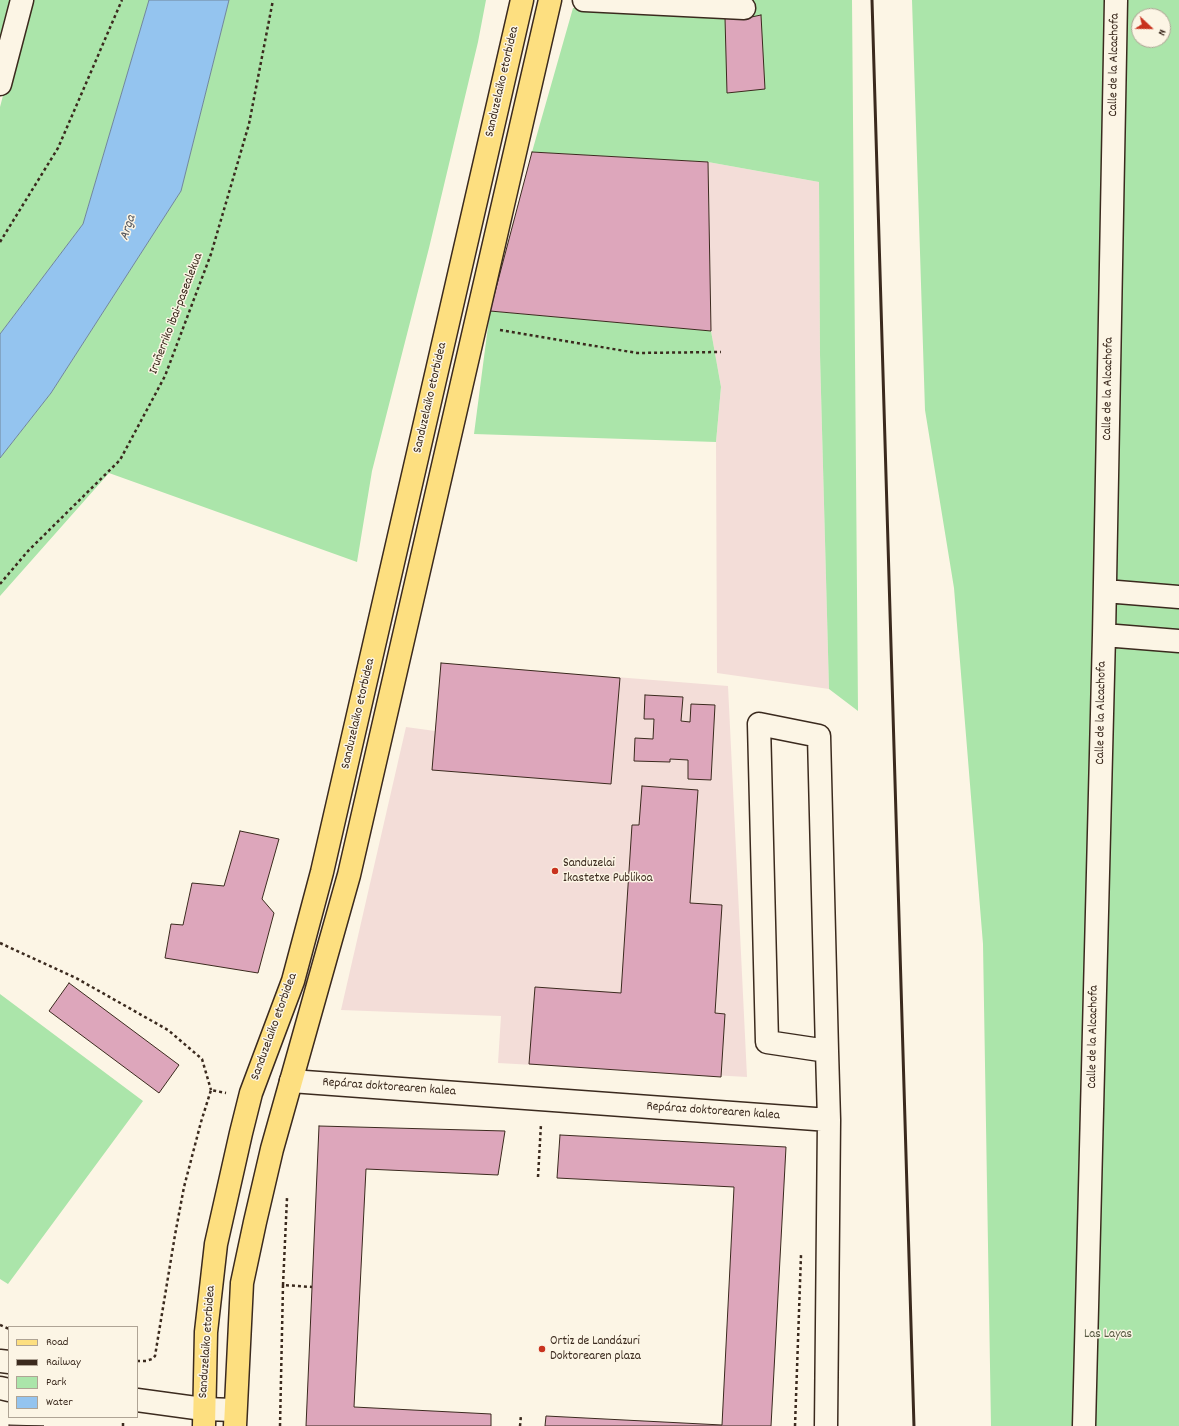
<!DOCTYPE html>
<meta charset="utf-8">
<style>
body{margin:0}
#map{position:relative;width:1179px;height:1426px;overflow:hidden;background:#fcf5e5;font-family:Dekko,sans-serif}
canvas{display:block}
.legend{position:absolute;left:8px;top:1326px;width:130px;height:92px;box-sizing:border-box;background:#fcf5e5;border:1px solid #afa495;margin:0;padding:5px 7px;list-style:none;font-size:12px;color:#3b2a1e}
.legend li{display:flex;align-items:center;gap:8px;height:20px}
.legend b{width:20px;border:1px solid #afa495}
.north{position:absolute;left:1131px;top:8px;width:40px;height:40px;box-sizing:border-box;background:#fcf5e5;border:1px solid #afa495;border-radius:50%;rotate:112deg;font-size:11px;font-weight:700;line-height:16px;text-align:center;color:#3b2a1e}
.north::after{content:'';display:block;margin:auto;width:14px;height:18px;background:#c8321e;clip-path:polygon(50% 0,100% 100%,50% 72%,0 100%)}
</style>
<div id="map">
<canvas width="1179" height="1426"></canvas>
<ul class="legend">
<li><b style="height:5px;background:#fddf80"></b>Road</li>
<li><b style="height:5px;background:#3b2a1e"></b>Railway</li>
<li><b style="height:11px;background:#abe5aa"></b>Park</li>
<li><b style="height:11px;background:#94c4ef"></b>Water</li>
</ul>
<div class="north">N</div>
</div>
<script>
const ctx = document.querySelector('canvas').getContext('2d');
ctx.lineJoin = 'round';
function fillPath(path, color) {
  ctx.fillStyle = color;
  ctx.fill(path, 'evenodd');
}
function toPath(rows) {
  const path = new Path2D();
  for (const r of rows) {
    path.moveTo(r[0], r[1]);
    for (let i = 2; i < r.length; i += 2) path.lineTo(r[i], r[i + 1]);
  }
  return path;
}
function trace(path, color, width, dash) {
  ctx.strokeStyle = color;
  ctx.lineWidth = width;
  ctx.lineCap = dash ? 'butt' : 'round';
  ctx.setLineDash(dash || []);
  ctx.stroke(path);
}
function label(font, color, halo, rows, align = 'center') {
  ctx.font = font + ' Dekko,sans-serif';
  ctx.lineWidth = 3;
  ctx.setLineDash([]);
  ctx.textBaseline = 'middle';
  ctx.strokeStyle = halo;
  ctx.fillStyle = color;
  for (const [text, x, y, turn = 0] of rows) {
    ctx.save();
    ctx.translate(x, y);
    ctx.rotate((+turn || 0) * Math.PI / 180);
    ctx.textAlign = isNaN(turn) ? turn : align;
    if (halo) ctx.strokeText(text, 0, 0);
    ctx.fillText(text, 0, 0);
    ctx.restore();
  }
}
const built = toPath([
 [708,162,819,182,820,355,829,689,717,673,716,442,721,387,711,331],
 [441,663,728,686,747,1077,498,1063,501,1016,341,1010,406,727,435,731]
]);
const green = toPath([
 [0,0,12,0,0,47],
 [28,0,149,0,83,224,0,334,0,107],
 [229,0,486,0,478,42,429,248,372,471,357,562,109,473,0,596,0,458,51,393,181,191],
 [745,0,852,0,858,711,829,689,820,355,819,182,708,162,532,152,573,8,742,19],
 [912,0,1179,0,1179,1426,991,1426,983,944,954,588,925,410],
 [1139,16,1163,16,1163,40,1139,40],
 [490,311,711,331,721,387,716,442,474,434],
 [0,994,143,1101,8,1284,0,1279]
]);
const water = toPath([
 [149,0,229,0,181,191,51,393,0,458,0,334,83,224,149,0]
]);
const building = toPath([
 [761,15,765,89,727,93,725,18,742,19,761,15],
 [532,152,708,162,711,331,490,311,532,152],
 [441,663,620,678,611,784,432,770,441,663],
 [645,695,683,697,681,721,690,722,691,704,715,705,711,780,688,779,688,760,670,759,670,762,634,761,635,738,653,739,654,719,644,719,645,695],
 [642,786,698,790,690,903,722,905,715,1013,725,1014,721,1077,529,1064,535,987,621,993,632,825,639,825,642,786],
 [240,831,279,839,262,899,274,913,258,973,165,958,171,924,183,925,192,883,224,886,240,831],
 [69,983,179,1065,159,1093,49,1011,69,983],
 [319,1126,505,1131,498,1175,366,1169,354,1407,491,1414,491,1426,306,1426,319,1126],
 [560,1135,786,1147,771,1426,545,1426,546,1416,722,1425,734,1187,557,1178,560,1135],
 [9,1425,44,1426,9,1426,9,1425]
]);
const path = toPath([
 [0,242,58,148,122,0],
 [500,330,637,353,721,352],
 [0,584,28,551,120,460,165,376,211,254,249,124,273,0],
 [0,943,76,978,168,1030,202,1059,211,1090],
 [538,1177,541,1124],
 [283,1285,287,1198],
 [0,1325,9,1329],
 [137,1361,146,1361,152,1359,155,1356,175,1235,184,1187,201,1122,211,1090,226,1093],
 [123,1426,123,1420],
 [280,1426,283,1285,312,1287],
 [520,1426,521,1415],
 [795,1426,801,1255]
]);
const minor = toPath([
 [584,0,744,8],
 [0,84,22,0],
 [1105,591,1179,597],
 [1104,635,1179,641],
 [759,724,819,736,827,1051,767,1042,759,724],
 [291,1081,829,1120],
 [0,1361,9,1362],
 [0,1388,9,1390],
 [137,1400,203,1409,235,1410],
 [826,1426,829,1120,827,1051],
 [1084,1426,1104,635,1116,0]
]);
const major = toPath([
 [204,1426,206,1332,216,1244,241,1133,251,1093,293,981,322,872,522,0],
 [235,1426,242,1283,255,1222,272,1149,349,875,550,0]
]);
const rail = toPath([
 [872,0,914,1426]
]);
const markers = [
 [555,871,4,"#c8321e"],
 [542,1349,4,"#c8321e"]
];
const streetNames = [
 ["Calle de la Alcachofa",1115,65,-89],
 ["Sanduzelaiko etorbidea",503,82,-77],
 ["Iruñerriko ibai-pasealekua",177,314,-69],
 ["Calle de la Alcachofa",1109,389,-89],
 ["Sanduzelaiko etorbidea",431,398,-77],
 ["Calle de la Alcachofa",1102,713,-89],
 ["Sanduzelaiko etorbidea",359,714,-77],
 ["Sanduzelaiko etorbidea",275,1027,-70],
 ["Calle de la Alcachofa",1094,1037,-89],
 ["Repáraz doktorearen kalea",389,1088,4],
 ["Repáraz doktorearen kalea",713,1112,4],
 ["Sanduzelaiko etorbidea",208,1342,-86]
];
const poiNames = [
 ["Sanduzelai",563,864],
 ["Ikastetxe Publikoa",563,879],
 ["Ortiz de Landázuri",550,1342],
 ["Doktorearen plaza",550,1357]
];
const parkNames = [
 ["Las Layas",1108,1335]
];
const waterNames = [
 ["Arga",129,228,-73]
];
fillPath(built, '#f3ddd8');
fillPath(green, '#abe5aa');
fillPath(water, '#94c4ef');
trace(water, '#70869b', 1);
fillPath(building, '#dda6bb');
trace(building, '#3b2a1e', 1);
trace(minor, '#3b2a1e', 25);
trace(major, '#3b2a1e', 25);
trace(path, '#3b2a1e', 2.5, [3, 3]);
trace(minor, '#fcf5e5', 22);
trace(major, '#fddf80', 22);
trace(rail, '#3b2a1e', 3);
for (const [x, y, r, color] of markers) {
  const dot = new Path2D();
  dot.arc(x, y, r, 0, 2 * Math.PI);
  ctx.fillStyle = color;
  ctx.fill(dot);
  trace(dot, '#fcf5e5', 1.5);
}
label('13px', '#3b2a1e', '#fcf5e5', streetNames);
label('13px', '#3b2a1e', '#fcf5e5', poiNames, 'left');
label('13px', '#575941', '#fcf5e5', parkNames);
label('italic 14px', '#56585d', '#fcf5e5', waterNames);
</script>
